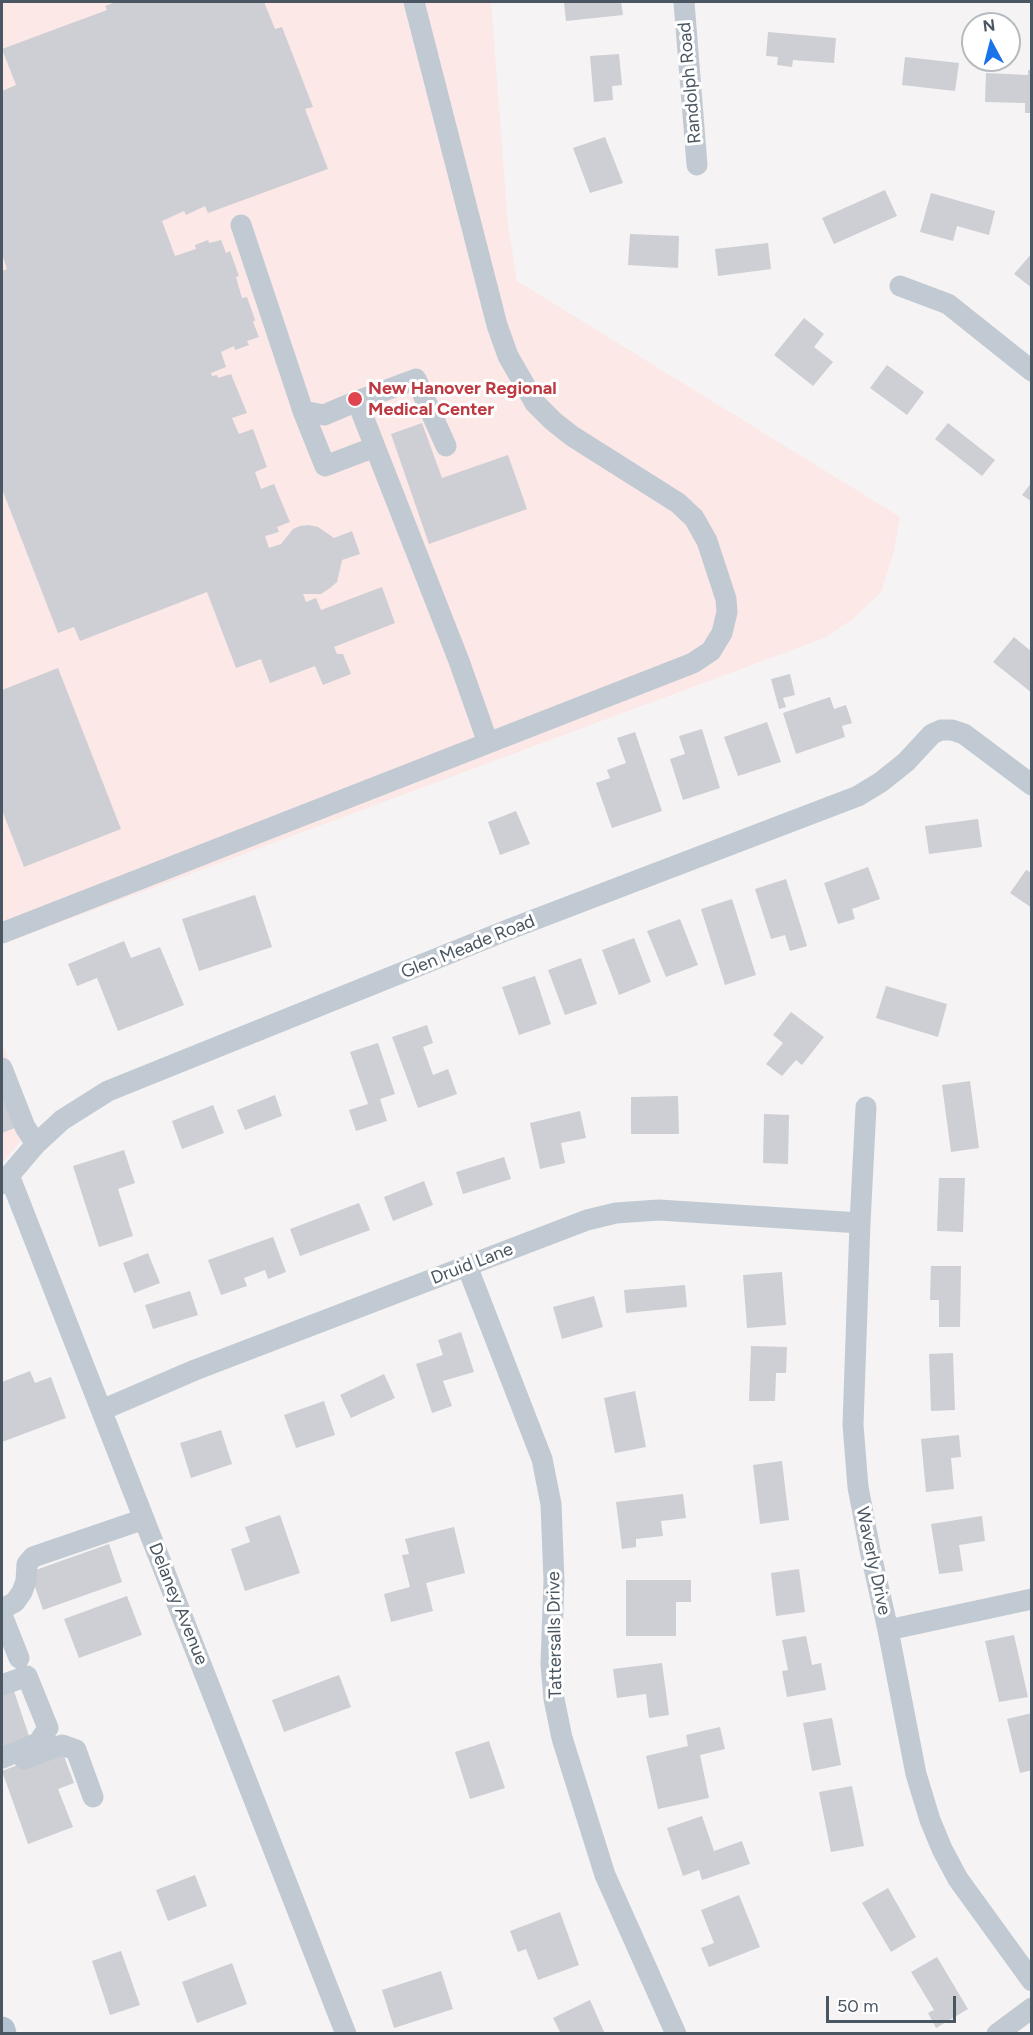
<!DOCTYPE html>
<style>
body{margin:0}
#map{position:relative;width:1033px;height:2035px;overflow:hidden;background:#f5f3f3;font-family:Figtree,sans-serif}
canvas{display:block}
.frame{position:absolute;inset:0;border:3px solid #4a5661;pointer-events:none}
.north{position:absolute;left:961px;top:12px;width:60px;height:60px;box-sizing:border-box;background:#fff;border:2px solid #b7bbc0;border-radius:50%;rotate:353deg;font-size:16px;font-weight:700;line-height:24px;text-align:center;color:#4a5661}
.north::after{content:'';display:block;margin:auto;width:21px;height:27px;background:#1a73e8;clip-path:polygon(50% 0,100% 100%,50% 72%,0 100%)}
.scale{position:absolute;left:826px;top:1996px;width:130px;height:27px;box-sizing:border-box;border:3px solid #4a5661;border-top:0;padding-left:8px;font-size:18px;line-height:21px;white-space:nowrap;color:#4a5661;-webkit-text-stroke:4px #fff;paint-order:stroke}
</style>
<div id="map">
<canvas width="1033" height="2035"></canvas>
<div class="frame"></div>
<div class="north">N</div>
<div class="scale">50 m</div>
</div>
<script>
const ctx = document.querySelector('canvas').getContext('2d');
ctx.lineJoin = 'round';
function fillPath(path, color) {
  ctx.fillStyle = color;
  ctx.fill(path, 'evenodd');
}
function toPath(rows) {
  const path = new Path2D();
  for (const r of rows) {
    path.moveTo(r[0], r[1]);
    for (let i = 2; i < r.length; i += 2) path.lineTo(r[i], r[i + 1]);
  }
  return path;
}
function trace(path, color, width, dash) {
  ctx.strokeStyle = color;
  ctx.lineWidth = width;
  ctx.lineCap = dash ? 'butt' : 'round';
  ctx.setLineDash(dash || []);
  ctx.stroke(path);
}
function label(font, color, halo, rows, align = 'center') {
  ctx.font = font + ' Figtree,sans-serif';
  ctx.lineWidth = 6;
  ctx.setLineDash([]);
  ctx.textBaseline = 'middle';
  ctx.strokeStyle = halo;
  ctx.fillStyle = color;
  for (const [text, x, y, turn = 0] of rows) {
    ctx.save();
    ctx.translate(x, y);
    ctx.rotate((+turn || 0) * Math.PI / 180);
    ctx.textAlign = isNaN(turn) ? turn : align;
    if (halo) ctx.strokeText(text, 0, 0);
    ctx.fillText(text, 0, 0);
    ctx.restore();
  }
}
const medical = toPath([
 [2,2,491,2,508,226,517,281,900,517,893,554,881,592,854,618,824,638,2,944],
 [2,1043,34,1125,2,1163]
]);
const building = toPath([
 [116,2,264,2,275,29,282,27,313,107,305,109,328,169,208,213,205,206,186,215,184,211,162,221,175,256,196,249,195,245,208,240,209,243,221,240,226,253,230,251,239,276,236,277,242,298,247,297,255,320,253,322,259,337,247,341,249,345,235,350,234,346,221,352,226,367,211,373,212,376,217,375,218,378,231,374,247,413,232,418,239,434,253,429,267,467,255,472,261,489,274,484,290,522,277,527,279,532,265,536,269,548,281,544,293,529,300,526,309,525,318,527,334,538,352,531,360,554,342,560,337,582,330,588,321,594,303,594,306,602,316,598,321,610,382,587,395,623,334,647,337,654,343,654,351,674,323,685,315,666,270,683,261,659,236,668,207,592,80,641,74,627,58,633,2,489,2,271,7,269,2,254,2,91,16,85,2,49,107,10,105,6],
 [564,2,621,2,623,15,566,21],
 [768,32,836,38,834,63,793,60,792,67,777,65,778,57,766,56],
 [619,54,622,85,612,86,613,100,594,102,590,56],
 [905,57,959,63,955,91,902,85],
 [1028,70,1032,70,1032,113,1025,113,1025,103,985,102,986,73,1028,75],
 [605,137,623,183,590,193,573,148],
 [885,190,897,216,834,244,822,218],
 [931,193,995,211,989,235,957,226,953,241,920,232],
 [630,234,679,236,678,268,628,265],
 [768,243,771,269,718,276,715,249],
 [1032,253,1032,288,1014,274],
 [804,318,824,334,814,347,833,362,813,386,774,355],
 [887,365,924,392,907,415,870,388],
 [422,423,442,478,508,455,527,509,429,544,391,434],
 [948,423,995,460,982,476,935,439],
 [1032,482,1032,502,1022,495],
 [1014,637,1032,652,1032,693,993,662],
 [58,668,121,829,24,867,2,810,2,690],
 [790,674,795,695,783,698,786,707,779,709,771,679],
 [830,697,834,709,846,705,852,723,842,726,845,737,796,754,783,713],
 [767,722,781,762,738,776,724,737],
 [702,729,720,788,683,800,670,759,685,754,679,736],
 [635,732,662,811,612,828,596,783,610,778,607,770,626,763,617,738],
 [516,811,530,844,500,855,488,822],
 [978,819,982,847,929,854,925,826],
 [868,867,880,899,852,909,855,919,838,924,824,883],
 [1026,870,1032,873,1032,908,1010,893],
 [786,879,807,946,790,951,785,935,771,939,755,889],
 [255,895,272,947,199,971,182,919],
 [732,899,756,975,725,985,701,909],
 [680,919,698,965,666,977,647,931],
 [634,938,651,982,619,995,602,950],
 [124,941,131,958,160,947,184,1005,118,1031,97,978,77,986,68,964],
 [581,958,597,1004,565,1015,548,970],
 [535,976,551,1024,519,1035,502,987],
 [886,986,947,1004,938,1037,876,1018],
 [791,1012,824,1037,802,1065,796,1060,782,1076,766,1064,783,1043,773,1035],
 [427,1025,433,1043,423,1047,433,1075,448,1069,457,1094,418,1108,392,1037],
 [378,1043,395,1094,380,1099,387,1121,356,1131,349,1110,368,1104,350,1052],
 [970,1081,979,1148,951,1152,942,1085],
 [2,1094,15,1128,2,1133],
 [275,1095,282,1116,245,1130,237,1110],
 [678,1096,679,1134,631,1134,631,1097],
 [213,1105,224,1133,182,1149,172,1121],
 [580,1111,586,1138,561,1143,565,1163,540,1169,530,1123],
 [764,1114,789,1115,788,1164,763,1163],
 [124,1150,135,1183,118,1189,133,1236,99,1247,73,1166],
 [504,1157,511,1179,463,1194,456,1172],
 [939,1178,965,1178,963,1232,937,1231],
 [424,1181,433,1205,393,1221,384,1197],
 [359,1203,370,1230,300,1256,290,1229],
 [273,1237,286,1272,268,1279,265,1270,244,1278,247,1286,221,1295,208,1260],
 [148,1253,160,1283,134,1293,123,1263],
 [931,1266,961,1266,960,1327,939,1327,939,1300,930,1300],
 [782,1272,786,1325,747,1328,743,1275],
 [685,1285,687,1307,626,1313,624,1290],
 [190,1291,198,1315,153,1329,145,1305],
 [594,1296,603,1327,562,1339,553,1307],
 [461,1332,474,1372,443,1381,452,1406,432,1413,416,1364,443,1355,438,1340],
 [751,1346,787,1347,786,1373,776,1373,775,1401,749,1401],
 [953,1353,955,1410,931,1411,929,1354],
 [30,1371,35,1383,51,1377,66,1418,2,1442,2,1382],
 [384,1374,395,1398,351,1418,340,1395],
 [635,1391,646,1447,615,1453,604,1398],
 [324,1401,335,1435,296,1448,284,1415],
 [221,1430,232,1464,191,1478,180,1443],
 [959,1435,961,1457,951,1458,954,1489,926,1492,921,1439],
 [782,1461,789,1520,760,1524,753,1465],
 [683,1494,686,1518,661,1521,663,1536,636,1539,636,1547,622,1549,616,1502],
 [280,1515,300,1573,245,1591,231,1549,250,1542,245,1527],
 [982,1516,985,1541,959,1545,963,1571,939,1574,931,1524],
 [454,1527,465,1573,426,1583,433,1611,391,1622,384,1594,410,1587,402,1555,409,1554,405,1539],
 [109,1544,122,1582,43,1610,30,1572],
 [799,1569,805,1612,776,1616,771,1573],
 [626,1580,691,1580,691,1602,676,1602,676,1636,626,1636],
 [127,1596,142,1635,79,1658,64,1619],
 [1014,1635,1028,1697,999,1702,985,1641],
 [806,1636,812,1665,821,1663,826,1690,787,1697,782,1671,788,1670,782,1640],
 [662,1663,669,1715,649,1718,646,1694,617,1698,613,1669],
 [339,1675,351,1707,284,1732,272,1700],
 [14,1691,30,1739,2,1749,2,1696],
 [1032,1713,1032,1770,1020,1773,1007,1719],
 [832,1718,841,1765,812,1771,803,1723],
 [720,1727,725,1749,700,1755,709,1798,658,1809,646,1756,688,1746,686,1735],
 [489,1741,505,1788,470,1799,455,1752],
 [61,1748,74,1783,58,1789,73,1827,28,1844,2,1771],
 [852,1786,864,1846,831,1852,819,1792],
 [702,1816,714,1851,742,1841,750,1864,702,1880,699,1870,683,1876,667,1828],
 [195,1875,207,1906,168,1921,156,1890],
 [888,1888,916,1937,891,1952,862,1903],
 [739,1895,760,1947,709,1967,701,1948,714,1943,701,1910],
 [560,1912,579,1965,538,1980,526,1949,518,1952,510,1931],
 [121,1951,140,2005,110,2015,92,1961],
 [937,1957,968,2009,936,2028,928,2013,934,2010,911,1972],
 [232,1963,247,2004,197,2023,182,1982],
 [441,1971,453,2009,394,2028,382,1990],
 [590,2000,605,2034,561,2034,553,2018]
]);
const minor = toPath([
 [684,2,697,165],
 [241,225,303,411,324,415,357,401,459,661,488,743],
 [900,286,948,304,1032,371],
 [357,401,416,379,446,446],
 [303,411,325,466,375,447],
 [2,933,693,663,711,651,722,633,727,612,726,599,707,541,694,518,678,503,572,436,553,421,535,403,508,356,497,325,414,2],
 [2,1068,25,1127,36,1144],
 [866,1107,860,1223,853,1425,858,1487,870,1550,888,1630,916,1774,930,1820,942,1849,958,1879,1032,1981],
 [9,1175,346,2034],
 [2,1184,36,1144,62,1120,108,1091,510,929,858,796,881,782,906,762,932,734,941,730,952,730,964,734,1032,785],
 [467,1266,542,1459,551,1504,554,1581,551,1664,554,1699,562,1738,605,1875,676,2034],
 [102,1410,195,1370,587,1220,616,1213,659,1210,860,1223],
 [2,1609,15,1602,22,1592,26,1581,27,1564,33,1557,144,1519],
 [2,1615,19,1658],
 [888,1630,1032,1599],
 [2,1685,27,1676,48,1728,38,1743,2,1758],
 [24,1759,62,1745,76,1750,93,1797],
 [997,2034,1032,2008]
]);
const major = toPath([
 [2,2030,3,2034]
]);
const markers = [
 [355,399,8,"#e0444e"]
];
const streetNames = [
 ["Randolph Road",690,83,-95],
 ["Glen Meade Road",468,947,-22],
 ["Druid Lane",472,1264,-21],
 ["Waverly Drive",873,1561,78],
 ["Delaney Avenue",178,1604,68],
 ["Tattersalls Drive",555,1635,-91]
];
const healthNames = [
 ["New Hanover Regional",368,389],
 ["Medical Center",368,410]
];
fillPath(medical, '#fce8e6');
fillPath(building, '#cdcfd5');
trace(minor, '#c1cad2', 21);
trace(major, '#b3c2d1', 27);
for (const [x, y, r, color] of markers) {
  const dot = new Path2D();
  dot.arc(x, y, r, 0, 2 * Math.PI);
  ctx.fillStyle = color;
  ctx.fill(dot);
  trace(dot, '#fff', 2);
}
label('18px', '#4a5661', '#fff', streetNames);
label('bold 18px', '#be3a42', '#fff', healthNames, 'left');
</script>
